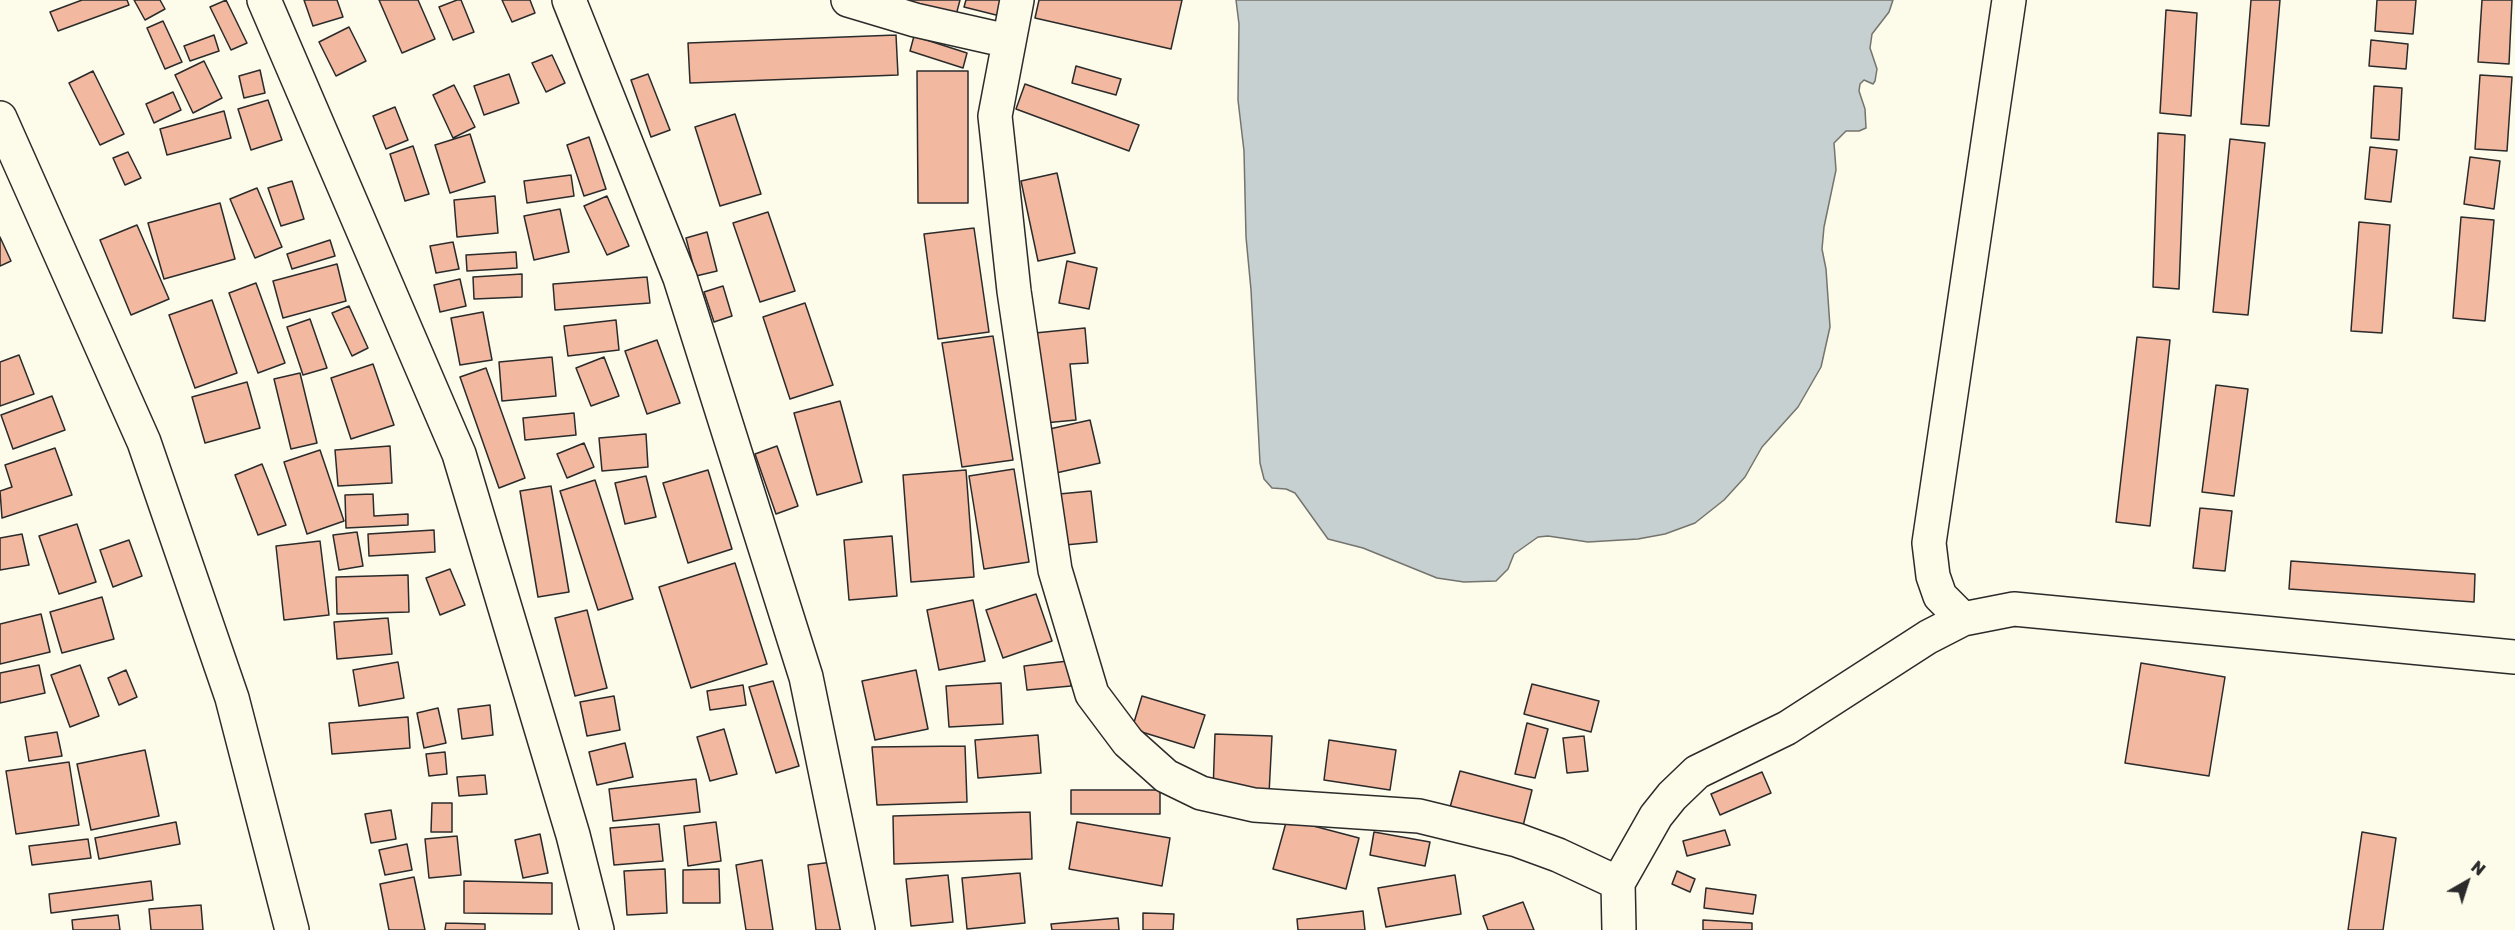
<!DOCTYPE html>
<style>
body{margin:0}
#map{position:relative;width:2515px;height:930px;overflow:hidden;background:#fdfbea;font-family:"Golos Text",sans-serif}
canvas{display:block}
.north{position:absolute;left:2437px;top:852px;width:60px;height:60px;-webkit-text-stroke:4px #fdfbea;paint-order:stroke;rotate:39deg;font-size:16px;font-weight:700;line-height:24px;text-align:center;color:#2b2b2b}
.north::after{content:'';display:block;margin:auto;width:21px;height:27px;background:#2b2b2b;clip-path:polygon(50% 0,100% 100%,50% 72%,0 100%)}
</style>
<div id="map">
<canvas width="2515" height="930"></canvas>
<div class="north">N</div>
</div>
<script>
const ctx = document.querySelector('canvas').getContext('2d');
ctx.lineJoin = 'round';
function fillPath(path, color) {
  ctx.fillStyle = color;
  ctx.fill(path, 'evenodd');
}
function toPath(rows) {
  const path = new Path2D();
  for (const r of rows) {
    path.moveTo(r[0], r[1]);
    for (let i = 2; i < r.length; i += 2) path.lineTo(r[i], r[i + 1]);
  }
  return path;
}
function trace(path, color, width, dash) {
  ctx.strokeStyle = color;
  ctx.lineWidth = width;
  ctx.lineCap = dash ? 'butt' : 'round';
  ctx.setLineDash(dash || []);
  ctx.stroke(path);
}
const water = toPath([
 [1236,0,1893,0,1889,12,1872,34,1870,48,1877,69,1875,81,1873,84,1864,80,1860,84,1859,91,1865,109,1866,128,1859,131,1846,131,1834,143,1836,170,1824,227,1822,249,1826,269,1830,327,1821,367,1798,407,1762,447,1745,477,1724,500,1695,523,1665,534,1638,539,1588,542,1548,536,1538,537,1514,554,1508,569,1496,581,1464,582,1437,578,1363,548,1328,539,1295,493,1286,489,1272,488,1264,479,1260,463,1251,290,1246,237,1244,151,1238,100,1239,24,1236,0]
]);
const building = toPath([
 [82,0,127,0,129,5,58,31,50,12,82,0],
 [134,0,160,0,165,9,145,20,134,0],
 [226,0,247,43,231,50,210,7,226,0],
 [304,0,337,0,343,17,313,26,304,0],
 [379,0,418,0,435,39,402,53,379,0],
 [457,0,461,0,474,32,453,40,439,7,457,0],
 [502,0,530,0,535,13,512,22,502,0],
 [902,0,960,0,955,19,902,0],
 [966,0,1008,0,1004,17,964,7,966,0],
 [1039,0,1182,0,1171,49,1035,18,1039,0],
 [2251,0,2280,0,2269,126,2241,124,2251,0],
 [2377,0,2416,0,2413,34,2375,31,2377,0],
 [2482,0,2512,0,2509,64,2478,62,2482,0],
 [2166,10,2197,13,2191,116,2160,113,2166,10],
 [163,21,182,62,165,69,147,28,163,21],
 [349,27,366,61,336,76,319,42,349,27],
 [214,35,219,51,190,61,184,46,214,35],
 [896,35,898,75,690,83,688,43,896,35],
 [914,36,967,53,963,68,910,51,914,36],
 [2371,40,2408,44,2406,69,2369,66,2371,40],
 [552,55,565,83,546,92,532,63,552,55],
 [204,61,222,98,193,113,175,75,204,61],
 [1076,66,1121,79,1116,95,1072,83,1076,66],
 [260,70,265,93,244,98,239,76,260,70],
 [93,71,124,134,100,145,69,83,93,71],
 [917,71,968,71,968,203,918,203,917,71],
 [509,74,519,103,484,115,474,86,509,74],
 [648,74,670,130,651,137,631,80,648,74],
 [2480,75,2512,77,2507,151,2475,149,2480,75],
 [1025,84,1139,125,1129,151,1016,109,1025,84],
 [454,85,475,127,453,138,433,95,454,85],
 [2374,86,2402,88,2399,140,2371,138,2374,86],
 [173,92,181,110,154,123,146,104,173,92],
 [268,100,282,140,251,150,238,109,268,100],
 [395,107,408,140,386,149,373,116,395,107],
 [224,111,231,138,167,155,160,129,224,111],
 [735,114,761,194,720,206,695,127,735,114],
 [2158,133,2185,135,2179,289,2153,287,2158,133],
 [470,134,485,182,450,193,435,145,470,134],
 [589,137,606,189,584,196,567,145,589,137],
 [2230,139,2265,143,2248,315,2213,312,2230,139],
 [413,146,429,194,405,201,390,154,413,146],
 [2370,147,2397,150,2391,202,2365,199,2370,147],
 [128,152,141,178,125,185,113,158,128,152],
 [2470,157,2500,161,2494,209,2464,204,2470,157],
 [1057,173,1075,253,1038,261,1021,181,1057,173],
 [571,175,574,196,527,203,524,181,571,175],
 [292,181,304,219,281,226,268,188,292,181],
 [257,188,282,247,255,258,230,199,257,188],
 [495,196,498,233,457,237,454,200,495,196],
 [607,196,629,246,607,255,584,206,607,196],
 [220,203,235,259,164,279,148,223,220,203],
 [560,209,569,252,534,260,524,216,560,209],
 [768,212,795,291,760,302,733,223,768,212],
 [2461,217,2494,220,2485,321,2453,318,2461,217],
 [2359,222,2390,225,2382,333,2351,331,2359,222],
 [137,225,169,299,131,315,100,240,137,225],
 [974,228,989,332,938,339,924,234,974,228],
 [707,232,717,271,696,276,686,238,707,232],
 [0,237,11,261,0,266,0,237],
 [330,240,335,256,292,269,287,254,330,240],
 [453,242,459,269,436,273,430,246,453,242],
 [516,252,517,268,467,271,466,255,516,252],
 [1067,261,1097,268,1089,309,1059,303,1067,261],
 [337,264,346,301,283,318,273,281,337,264],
 [522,274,522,297,474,299,473,277,522,274],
 [647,277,650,303,555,310,553,284,647,277],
 [460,279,466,306,440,312,434,285,460,279],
 [256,283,285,363,258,373,229,293,256,283],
 [723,286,732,316,714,322,704,292,723,286],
 [212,300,237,373,195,388,169,315,212,300],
 [805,303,833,385,790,399,763,317,805,303],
 [349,306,368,348,352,356,332,313,349,306],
 [483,312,492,360,460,365,451,318,483,312],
 [310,319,327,368,303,375,287,327,310,319],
 [616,320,619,350,568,356,564,326,616,320],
 [1085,328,1088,363,1070,364,1076,420,1044,423,1035,333,1085,328],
 [993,336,1013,460,962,467,942,343,993,336],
 [2137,337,2170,340,2150,526,2116,522,2137,337],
 [657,340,680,403,647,414,625,351,657,340],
 [19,355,34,394,0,406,0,362,19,355],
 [552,357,556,396,502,401,499,362,552,357],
 [604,357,619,396,591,406,576,368,604,357],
 [373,364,394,425,351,439,331,378,373,364],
 [486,368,525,478,499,488,460,377,486,368],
 [300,373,317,443,291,449,274,379,300,373],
 [247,382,260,428,205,443,192,397,247,382],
 [2216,385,2248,389,2234,496,2202,492,2216,385],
 [52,396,65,430,13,449,1,415,52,396],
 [840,401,862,482,817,495,794,413,840,401],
 [574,413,576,435,525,440,523,418,574,413],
 [1090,420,1100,463,1056,473,1045,430,1090,420],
 [646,434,648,467,602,471,599,438,646,434],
 [584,443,594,467,567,478,557,454,584,443],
 [390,446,392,483,338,486,335,450,390,446],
 [777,446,798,506,776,514,755,454,777,446],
 [55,448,72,495,2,518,0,491,12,487,5,465,55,448],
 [320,450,344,521,307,534,284,462,320,450],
 [262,464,286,525,258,535,235,475,262,464],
 [1014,469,1029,562,984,569,969,476,1014,469],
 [708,470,732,549,688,563,663,483,708,470],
 [966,470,974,577,911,582,903,475,966,470],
 [646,476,656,517,625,524,615,483,646,476],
 [595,480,633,599,598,610,560,491,595,480],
 [551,486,569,592,538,597,520,491,551,486],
 [1091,491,1097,542,1065,545,1059,494,1091,491],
 [373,494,374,516,408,514,408,525,346,528,345,495,373,494],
 [2200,508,2232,511,2225,571,2193,568,2200,508],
 [77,524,96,582,59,594,39,536,77,524],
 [434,530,435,552,369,556,368,534,434,530],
 [357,532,363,566,339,570,333,535,357,532],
 [22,534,29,565,0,570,0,538,22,534],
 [892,536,897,596,849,600,844,540,892,536],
 [129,540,142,576,113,587,100,550,129,540],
 [320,541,329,615,284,620,276,546,320,541],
 [2291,561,2475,574,2474,602,2289,589,2291,561],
 [735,563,767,664,691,688,659,587,735,563],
 [450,569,465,605,440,615,426,578,450,569],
 [408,575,409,612,337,614,336,577,408,575],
 [1036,594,1052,641,1003,658,986,610,1036,594],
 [102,597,114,639,62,653,50,612,102,597],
 [973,600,985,661,939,670,927,610,973,600],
 [587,610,607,688,575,696,555,618,587,610],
 [41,614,50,652,0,664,0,624,41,614],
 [388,618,392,654,337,659,334,622,388,618],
 [1068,661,1071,686,1027,690,1024,666,1068,661],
 [398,662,404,698,359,706,353,670,398,662],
 [2141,663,2225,677,2209,776,2125,763,2141,663],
 [39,665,45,693,0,703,0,673,39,665],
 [80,665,99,716,70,727,51,675,80,665],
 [126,670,137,697,119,705,108,678,126,670],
 [916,670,928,729,875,740,862,681,916,670],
 [773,681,799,766,776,773,749,687,773,681],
 [1001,683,1003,724,949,727,946,686,1001,683],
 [1532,684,1599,701,1591,732,1524,714,1532,684],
 [743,685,746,705,710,710,707,691,743,685],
 [614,696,620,730,587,736,580,702,614,696],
 [1142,696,1205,715,1194,748,1132,729,1142,696],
 [490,705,493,735,462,739,458,709,490,705],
 [438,708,446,743,424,748,417,713,438,708],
 [408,717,410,748,332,754,329,723,408,717],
 [1527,723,1548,729,1535,778,1515,774,1527,723],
 [724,729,737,774,710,781,697,737,724,729],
 [57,732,62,756,29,761,25,737,57,732],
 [1215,734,1272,736,1269,794,1213,792,1215,734],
 [1038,735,1041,773,978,778,975,740,1038,735],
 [1584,736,1588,771,1567,773,1563,738,1584,736],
 [1329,740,1396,750,1390,790,1324,780,1329,740],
 [625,743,633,777,597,785,589,752,625,743],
 [965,746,967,802,877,805,872,747,965,746],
 [145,750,159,816,91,830,77,764,145,750],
 [445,752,447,774,429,776,426,754,445,752],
 [69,762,79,825,16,834,6,771,69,762],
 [1460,771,1532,790,1522,830,1449,811,1460,771],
 [1762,772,1771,793,1720,815,1711,794,1762,772],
 [485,775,487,794,459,796,457,777,485,775],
 [696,779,700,812,613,821,609,789,696,779],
 [1071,790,1160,790,1160,814,1071,814,1071,790],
 [432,803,452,803,452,832,431,832,432,803],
 [391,810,396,839,371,843,365,814,391,810],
 [1030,812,1032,859,894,864,893,816,1030,812],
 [1287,819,1359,838,1346,889,1273,869,1287,819],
 [176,822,180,844,99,859,95,838,176,822],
 [716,822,721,861,688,866,684,826,716,822],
 [1077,822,1170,838,1162,886,1069,869,1077,822],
 [659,824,663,861,614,865,610,828,659,824],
 [1725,830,1730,845,1687,856,1683,841,1725,830],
 [1374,832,1430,842,1425,866,1370,855,1374,832],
 [2362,832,2396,838,2383,930,2348,930,2362,832],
 [540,834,548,873,523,878,515,840,540,834],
 [457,836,461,875,429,878,425,839,457,836],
 [88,839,91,858,32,865,29,846,88,839],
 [407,844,412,870,385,875,379,850,407,844],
 [762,860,773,930,746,930,736,865,762,860],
 [833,862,841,930,816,930,808,865,833,862],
 [665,869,667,913,627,915,624,871,665,869],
 [719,869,720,903,683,903,683,870,719,869],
 [1677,871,1695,879,1690,892,1672,884,1677,871],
 [1020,873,1025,923,967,929,962,878,1020,873],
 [948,875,953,922,911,926,906,879,948,875],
 [1455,875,1461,914,1386,927,1378,888,1455,875],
 [414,877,425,930,389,930,380,884,414,877],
 [151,881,153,900,51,913,49,894,151,881],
 [464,881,552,883,552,914,464,913,464,881],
 [1706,888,1756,895,1753,914,1704,908,1706,888],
 [1523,902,1534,930,1488,930,1483,916,1523,902],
 [201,905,203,930,151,930,149,909,201,905],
 [1363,911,1365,930,1298,930,1297,919,1363,911],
 [1143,913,1174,914,1173,930,1143,930,1143,913],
 [118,915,120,930,73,930,72,920,118,915],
 [1118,918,1119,930,1052,930,1051,924,1118,918],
 [1703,920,1752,923,1752,930,1703,930,1703,920],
 [446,923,485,924,485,930,445,930,446,923]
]);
const street = toPath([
 [264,0,459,454,573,835,597,930],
 [569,0,680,278,806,677,858,930],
 [848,0,915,20,1008,41],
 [1017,0,995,116,1014,291,1055,570,1092,694,1128,742,1166,776,1201,793,1254,805,1419,816,1517,840,1558,855,1618,883],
 [0,118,144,442,232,698,292,930],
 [1963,619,1940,596,1933,576,1929,543,2009,0],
 [1619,930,1618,883,1656,816,1672,796,1697,772,1787,728,1928,637,1963,619,2014,609,2515,657]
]);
fillPath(water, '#c7d0d0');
trace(water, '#74746e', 1.5);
fillPath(building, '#f2b8a0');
trace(building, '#2b2b2b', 1.5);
trace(street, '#2b2b2b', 36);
trace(street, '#fdfbea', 33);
</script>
